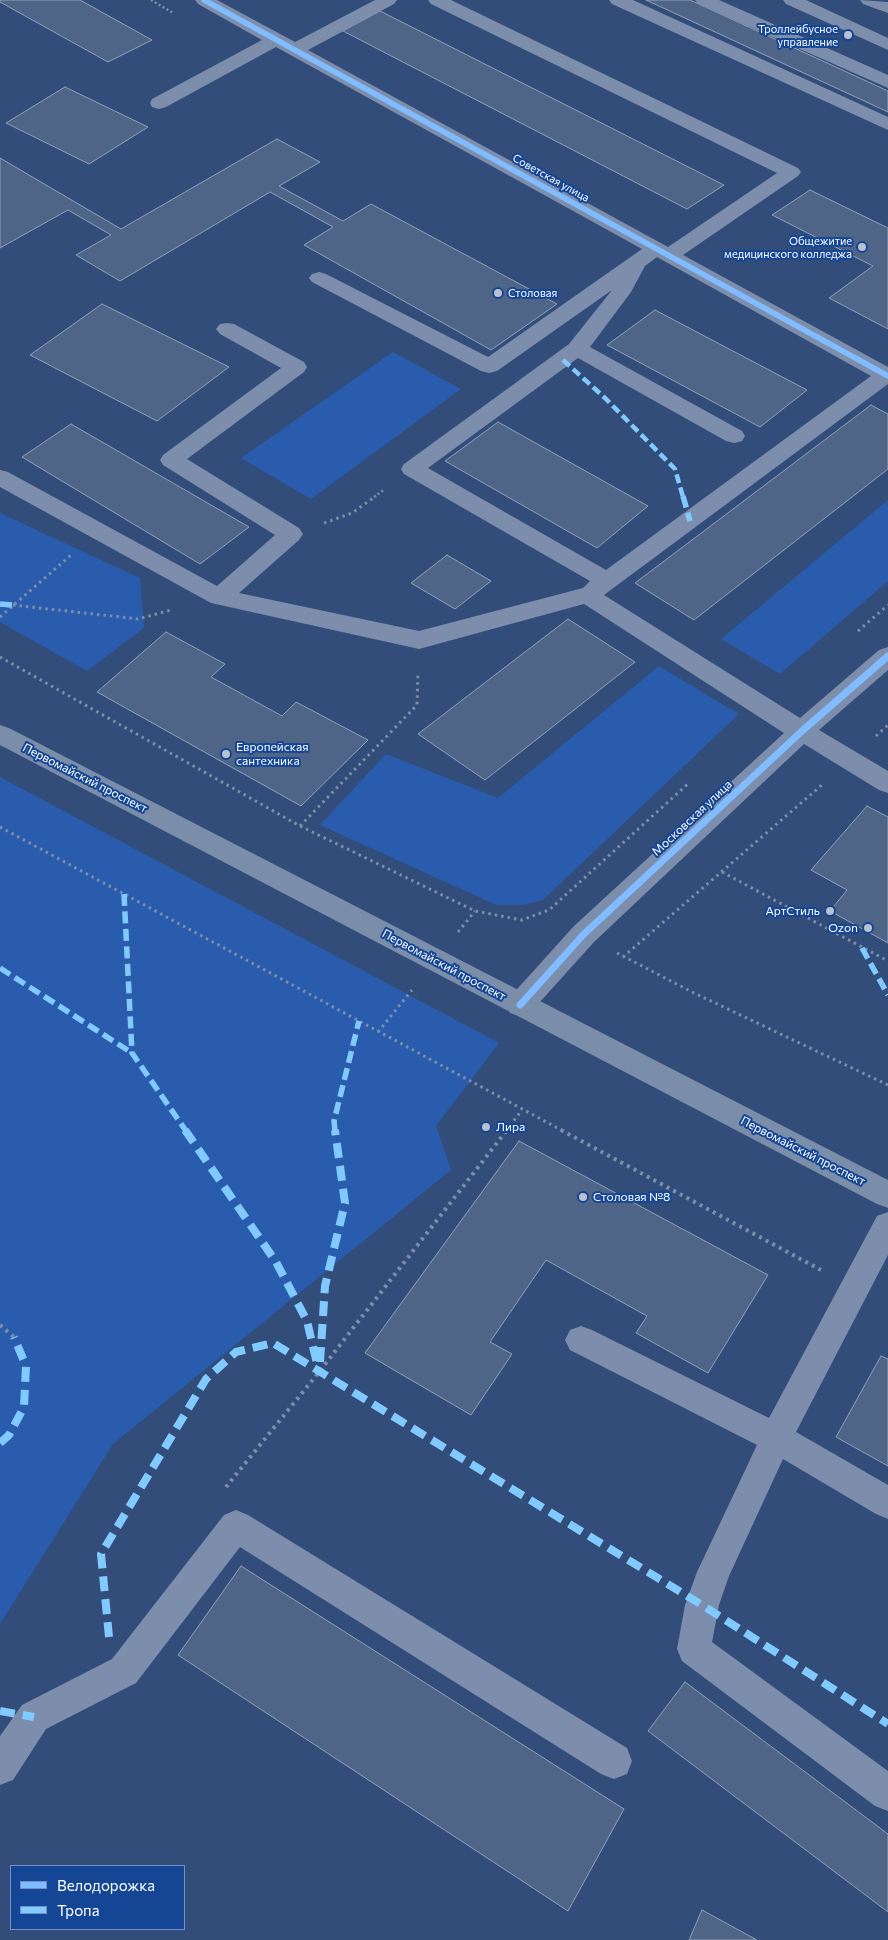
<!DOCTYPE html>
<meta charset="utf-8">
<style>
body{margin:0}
#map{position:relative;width:888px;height:1940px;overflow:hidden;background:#324d79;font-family:Commissioner,sans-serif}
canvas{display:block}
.legend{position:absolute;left:10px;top:1865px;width:175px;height:65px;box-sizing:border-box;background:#154696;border:1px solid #7390c0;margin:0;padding:6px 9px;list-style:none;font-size:15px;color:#fff}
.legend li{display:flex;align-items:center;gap:10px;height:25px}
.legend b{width:25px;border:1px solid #7390c0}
</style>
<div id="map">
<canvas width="888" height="1940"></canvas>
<ul class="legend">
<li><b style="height:6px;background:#80bcff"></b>Велодорожка</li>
<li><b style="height:6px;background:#80caff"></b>Тропа</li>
</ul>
</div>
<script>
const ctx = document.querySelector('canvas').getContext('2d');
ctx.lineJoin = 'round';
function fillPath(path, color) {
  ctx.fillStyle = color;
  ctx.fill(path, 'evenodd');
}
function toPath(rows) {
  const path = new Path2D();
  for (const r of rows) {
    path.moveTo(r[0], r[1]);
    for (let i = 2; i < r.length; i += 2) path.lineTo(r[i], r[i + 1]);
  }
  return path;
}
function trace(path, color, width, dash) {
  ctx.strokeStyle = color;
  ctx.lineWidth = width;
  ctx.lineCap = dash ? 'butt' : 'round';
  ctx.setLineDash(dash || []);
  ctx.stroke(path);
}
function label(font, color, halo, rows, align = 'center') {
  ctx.font = font + ' Commissioner,sans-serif';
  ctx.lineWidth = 4;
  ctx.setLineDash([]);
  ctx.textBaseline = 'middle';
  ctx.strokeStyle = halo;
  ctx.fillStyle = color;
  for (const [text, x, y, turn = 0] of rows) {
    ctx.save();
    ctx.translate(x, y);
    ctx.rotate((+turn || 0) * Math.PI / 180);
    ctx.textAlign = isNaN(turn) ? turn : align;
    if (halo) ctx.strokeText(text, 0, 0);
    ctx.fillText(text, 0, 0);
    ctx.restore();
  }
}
const green = toPath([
 [393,352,461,389,311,499,241,458],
 [888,500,888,581,780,674,721,639],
 [0,513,140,578,144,628,87,671,0,622],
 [659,666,739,714,543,900,522,905,496,905,320,825,386,754,498,798],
 [0,777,499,1043,436,1126,451,1170,113,1444,0,1624]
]);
const building = toPath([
 [0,0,80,0,152,40,108,62,0,2,0,0],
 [646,0,690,0,888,91,888,112,646,0],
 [380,11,724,185,687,209,343,31,380,11],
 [65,87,148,127,89,164,6,123,65,87],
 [277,139,320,162,279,186,343,221,371,204,557,304,491,350,304,245,333,227,270,192,120,281,76,255,111,235,68,210,0,248,0,158,121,229,277,139],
 [810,190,888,228,888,329,829,298,873,266,772,215,810,190],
 [102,304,229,367,157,421,30,355,102,304],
 [655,310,807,390,760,427,607,345,655,310],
 [871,405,888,414,888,469,694,620,635,583,871,405],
 [498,422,648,506,597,548,445,461,498,422],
 [71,424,249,527,200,564,22,457,71,424],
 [447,555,491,581,455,609,411,583,447,555],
 [568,619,635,662,485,780,418,734,568,619],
 [166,632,225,664,211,677,282,716,296,702,368,740,301,806,97,692,166,632],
 [867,806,888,817,888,943,830,911,847,890,811,870,867,806],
 [519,1141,768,1275,708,1373,636,1333,647,1316,546,1260,490,1342,512,1354,471,1415,365,1353,519,1141],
 [881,1356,888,1359,888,1466,836,1437,881,1356],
 [241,1566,624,1809,568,1911,178,1655,241,1566],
 [685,1682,888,1834,888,1912,648,1731,685,1682],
 [702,1910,757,1940,689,1940,702,1910]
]);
const pathFar2 = toPath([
 [151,0,173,13],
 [374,497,385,489]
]);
const pathFar1 = toPath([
 [324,523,352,513,376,496],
 [13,605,138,619,171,610],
 [0,617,71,555],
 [858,631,888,605],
 [0,657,300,826,475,911,522,920,549,910,690,782],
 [876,736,888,725],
 [300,826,417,705,418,672],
 [0,827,563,1131],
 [722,872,888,961],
 [458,932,475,911],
 [617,953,692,992,888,1085],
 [623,957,823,784],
 [378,1032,412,990],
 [506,1131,522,1110]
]);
const path = toPath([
 [561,1130,821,1270],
 [0,1325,14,1337],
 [226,1487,319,1372,507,1130]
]);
const minor = toPath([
 [195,0,217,0,295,42,375,0,397,0,394,4,308,50,668,247,777,173,431,4,428,0,451,0,798,168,801,172,798,176,683,255,888,367,888,384,604,595,800,718,879,650,888,647,888,670,819,730,888,771,888,793,879,790,804,744,594,942,530,1013,520,1016,510,1013,506,1005,510,997,574,926,784,733,584,604,419,649,211,603,0,487,0,470,8,472,217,586,275,535,163,465,160,460,163,455,281,368,220,334,216,329,220,324,227,323,234,324,304,362,307,367,304,372,187,459,299,528,303,534,299,540,239,593,419,631,583,588,590,581,404,474,401,469,404,464,569,344,612,290,497,371,489,373,481,371,312,282,309,278,312,274,319,272,326,274,488,357,642,249,276,47,166,107,159,109,152,107,150,103,152,99,262,40,198,4,195,0],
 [657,257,871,376,606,570,428,468,578,358,726,441,734,443,742,441,745,436,742,431,590,347,631,292,645,266,657,257],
 [609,0,633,0,888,117,888,130,612,4,609,0],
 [695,0,719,0,888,75,888,88,698,4,695,0],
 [783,0,806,0,888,38,888,50,786,4,783,0],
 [860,0,888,2,888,13,863,4,860,0],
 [888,1212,888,1255,796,1432,888,1485,888,1519,876,1514,783,1459,729,1576,719,1605,712,1642,888,1771,888,1811,875,1806,682,1661,677,1649,685,1605,697,1572,757,1445,570,1350,565,1340,570,1330,581,1326,592,1330,769,1418,877,1216,888,1212],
 [236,1510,248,1515,627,1748,632,1761,627,1774,614,1779,601,1774,240,1547,136,1683,46,1729,13,1780,0,1785,0,1736,22,1705,112,1659,224,1515,236,1510]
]);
const major = toPath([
 [0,725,9,728,888,1180,888,1208,877,1204,0,745,0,725]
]);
const quietFar2 = toPath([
 [563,360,605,398,675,469,683,497]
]);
const quietFar1 = toPath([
 [683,496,690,521],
 [0,604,13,605],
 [124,894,132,1053,186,1131],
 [862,948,888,995],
 [0,968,132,1053],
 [335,1131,334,1121,359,1021]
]);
const quiet = toPath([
 [185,1130,276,1262,307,1321,319,1372],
 [320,1362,325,1286,345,1203,335,1130],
 [0,1443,9,1435,24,1407,26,1366,14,1337],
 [109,1637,101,1554,206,1379,236,1352,273,1343,702,1605,888,1724],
 [0,1711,34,1717]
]);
const cyclewayFar1 = toPath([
 [204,0,888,376]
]);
const cycleway = toPath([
 [520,1005,584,934,802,731,888,656]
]);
const markers = [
 [848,35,5,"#b7c1d0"],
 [862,247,5,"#b7c1d0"],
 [498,293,5,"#b7c1d0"],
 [226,754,5,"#b7c1d0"],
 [830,911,5,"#b7c1d0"],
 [868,928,5,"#b7c1d0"],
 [486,1127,5,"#b7c1d0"],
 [583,1197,5,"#b7c1d0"]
];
const farPoinames = [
 ["Троллейбусное",838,29],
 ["управление",838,42],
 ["Общежитие",852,241],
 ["медицинского колледжа",852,254],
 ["Столовая",508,293,"left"]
];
const farStreetnames = [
 ["Советская улица",551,178,29]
];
const poiNames = [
 ["Европейская",236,747],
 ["сантехника",236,761],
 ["АртСтиль",820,911,"right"],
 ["Ozon",858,928,"right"],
 ["Лира",496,1127],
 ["Столовая №8",593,1197]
];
const streetNames = [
 ["Первомайский проспект",85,778,27],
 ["Московская улица",692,818,-43],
 ["Первомайский проспект",444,965,28],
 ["Первомайский проспект",803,1151,27]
];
fillPath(green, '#295cad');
fillPath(building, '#4f6588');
trace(building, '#90a0b9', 1);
trace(pathFar2, '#7c8eab', 2.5, [2, 2.5]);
trace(pathFar1, '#7c8eab', 3, [2.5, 4]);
trace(path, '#7c8eab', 4, [3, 4.5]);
fillPath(minor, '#7c8eab');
fillPath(major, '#7a8da9');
trace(quietFar2, '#80caff', 4.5, [9, 4.5]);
trace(quietFar1, '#80caff', 5.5, [12, 5.5]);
trace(quiet, '#80caff', 8, [15, 8]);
trace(cyclewayFar1, '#80bcff', 5.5);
trace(cycleway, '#80bcff', 7);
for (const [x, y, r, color] of markers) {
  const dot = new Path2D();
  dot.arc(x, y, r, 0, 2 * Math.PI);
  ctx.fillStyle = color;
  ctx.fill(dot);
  trace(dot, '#154696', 2);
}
label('11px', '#fff', '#154696', farPoinames, 'right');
label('11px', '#fff', '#154696', farStreetnames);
label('12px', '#fff', '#154696', poiNames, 'left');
label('12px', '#fff', '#154696', streetNames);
</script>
